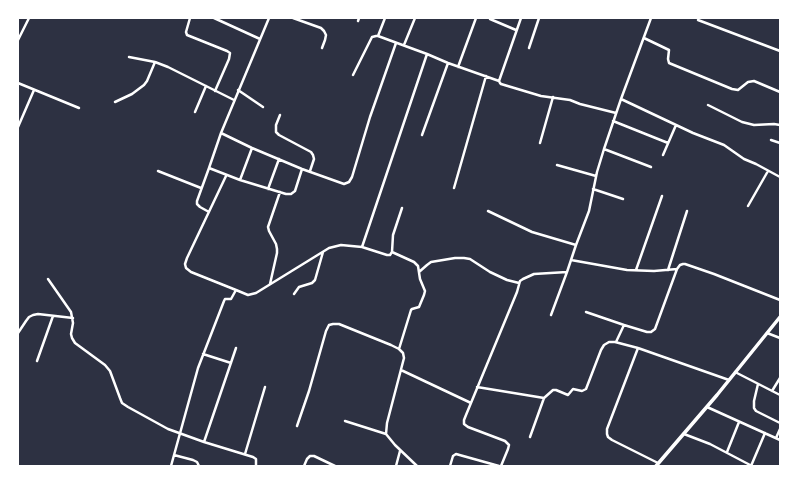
<!DOCTYPE html>
<style>
body{margin:0}
#map{position:relative;width:798px;height:484px;overflow:hidden;background:#2d3142;font-family:Quicksand,sans-serif}
canvas{display:block}
.frame{position:absolute;inset:0;border:19px solid #fff;pointer-events:none}
</style>
<div id="map">
<canvas width="798" height="484"></canvas>
<div class="frame"></div>
</div>
<script>
const ctx = document.querySelector('canvas').getContext('2d');
ctx.lineJoin = 'round';
function toPath(rows) {
  const path = new Path2D();
  for (const r of rows) {
    path.moveTo(r[0], r[1]);
    for (let i = 2; i < r.length; i += 2) path.lineTo(r[i], r[i + 1]);
  }
  return path;
}
function trace(path, color, width, dash) {
  ctx.strokeStyle = color;
  ctx.lineWidth = width;
  ctx.lineCap = dash ? 'butt' : 'round';
  ctx.setLineDash(dash || []);
  ctx.stroke(path);
}
const minor = toPath([
 [190,18,186,32,187,35,227,51,230,53,229,59,215,91],
 [214,18,260,39],
 [269,18,221,133,209,168,240,180,286,194,291,194,295,191,302,169],
 [293,18,321,28,324,31,326,35,325,40,322,48],
 [385,18,378,36,427,54,448,63,499,81,500,83,501,84,541,96,570,100,580,104,616,113],
 [651,18,621,99,604,149,597,172,589,211,576,245,571,260,627,270,654,271,677,269,680,265,683,264,685,264,714,274,780,300],
 [490,19,516,30],
 [698,20,780,51],
 [358,21,359,18],
 [644,38,669,50,668,59,669,63,732,89,738,90,748,82,754,81,780,92],
 [18,40,29,18],
 [404,45,415,18],
 [529,48,539,18],
 [129,57,155,62,168,67,234,100],
 [458,67,476,18],
 [353,75,372,37,376,36,378,36],
 [499,81,521,18],
 [18,83,79,108],
 [238,90,263,107],
 [621,99,693,133,724,145,744,159,756,164,780,177],
 [115,102,132,94,144,85,147,81,155,62],
 [708,105,742,122,754,125,774,124,780,125],
 [195,112,206,86],
 [280,115,276,125,276,132,279,135,311,152,313,155,314,159,310,171],
 [613,121,668,143],
 [18,127,34,90],
 [221,133,252,148,302,169,344,184,349,182,352,177,370,117,396,43],
 [422,135,448,63],
 [771,140,780,143],
 [540,143,553,97],
 [604,149,651,167],
 [663,155,676,125],
 [557,165,596,176],
 [158,171,201,188],
 [226,176,187,258,185,264,186,268,191,272,236,290],
 [240,180,252,148],
 [454,188,486,76],
 [268,189,279,159],
 [593,189,623,199],
 [748,206,768,171],
 [488,211,532,232,576,245],
 [209,212,200,207,197,204,197,201,209,168],
 [392,252,393,235,402,208],
 [636,270,662,196],
 [668,270,687,211],
 [419,272,427,265,431,262,455,258,464,258,470,259,490,272,507,280,519,283],
 [48,279,71,312,73,323,71,334,72,338,75,343,105,365,110,371,120,398,122,403,128,407,168,429,204,442,253,457,256,459,256,466],
 [270,284,277,253,277,249,276,244,269,231,268,227,280,192],
 [294,294,299,287,312,283,315,280,323,252],
 [586,312,624,325],
 [551,315,567,272],
 [18,333,26,321,29,317,33,315,38,314,73,318],
 [767,333,780,338],
 [616,342,624,325,647,332,651,332,655,329,677,269],
 [638,348,607,429,607,434,608,437,612,440,658,463],
 [399,349,411,310,412,309,419,307,424,295,425,291,420,279,418,266,414,262,392,252,390,255,387,255,362,247,427,54],
 [203,354,231,363],
 [37,361,53,316],
 [401,370,471,403],
 [735,372,780,395],
 [758,384,754,401,754,408,756,411,780,423],
 [477,387,544,398,530,437],
 [772,391,780,378],
 [544,398,553,390,556,390,568,395,573,389,582,391,586,389,601,350,604,345,609,342,615,342,638,348,729,380],
 [707,407,780,440],
 [345,421,386,434],
 [297,426,309,391,326,331,329,325,333,324,339,324,391,345,399,349,403,353,404,358,387,423,386,434,395,445,417,466],
 [684,434,710,444,752,466],
 [776,438,780,429],
 [204,442,236,348],
 [727,452,739,422],
 [245,454,265,387],
 [174,455,193,460,197,462,199,466],
 [171,466,198,368,224,301,225,299,231,299,236,290,248,295,256,293,329,248,341,245,362,247],
 [304,466,307,459,310,456,314,456,335,466],
 [396,466,400,451],
 [450,466,453,456,456,454,499,466],
 [501,466,508,449,509,445,505,441,468,427,464,424,464,420,466,415,517,292,520,281,523,279,534,274,567,272,571,260],
 [751,466,765,433]
]);
const secondary = toPath([
 [656,466,717,395,780,317]
]);
trace(minor, '#fff', 2.5);
trace(secondary, '#fff', 3.5);
</script>
